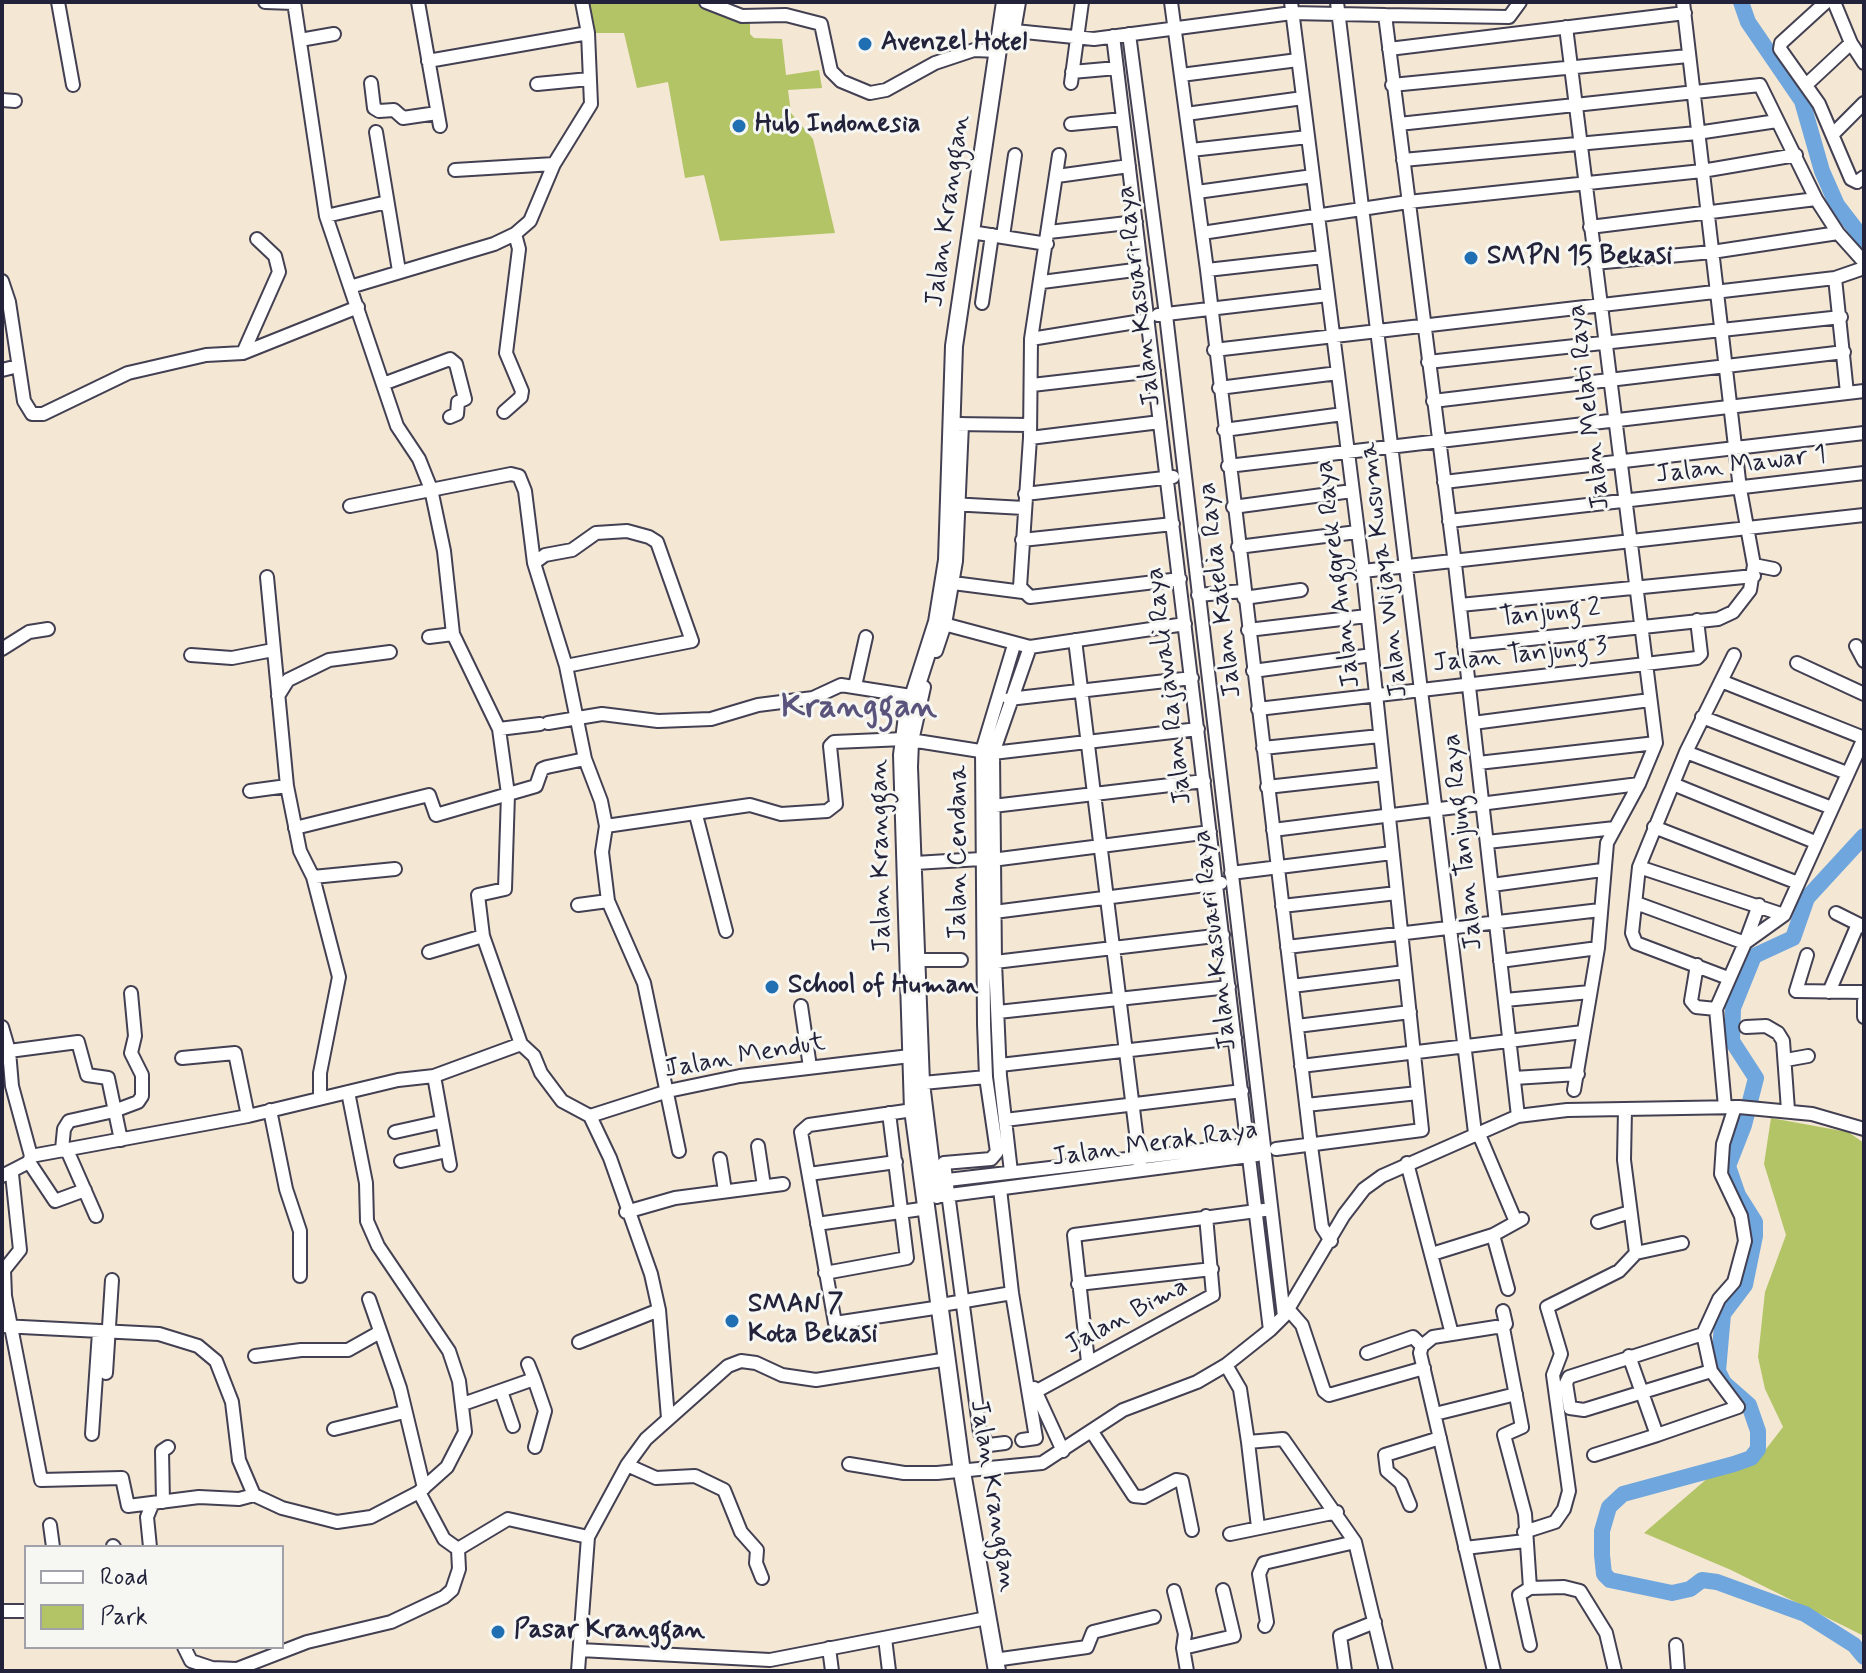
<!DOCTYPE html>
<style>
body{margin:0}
#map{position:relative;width:1866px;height:1673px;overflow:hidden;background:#f4e7d4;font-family:Mynerve,sans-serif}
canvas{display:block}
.frame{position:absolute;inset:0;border:4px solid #22223b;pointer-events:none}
.legend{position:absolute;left:24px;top:1545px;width:260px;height:104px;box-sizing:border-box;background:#f6f6f2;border:2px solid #a1a1a9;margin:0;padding:10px 14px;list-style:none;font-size:24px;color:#22223b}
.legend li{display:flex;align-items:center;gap:16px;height:40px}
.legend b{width:40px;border:2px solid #a1a1a9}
</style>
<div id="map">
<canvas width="1866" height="1673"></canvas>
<div class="frame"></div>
<ul class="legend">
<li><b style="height:10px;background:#fff"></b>Road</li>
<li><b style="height:22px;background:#b3c467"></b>Park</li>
</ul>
</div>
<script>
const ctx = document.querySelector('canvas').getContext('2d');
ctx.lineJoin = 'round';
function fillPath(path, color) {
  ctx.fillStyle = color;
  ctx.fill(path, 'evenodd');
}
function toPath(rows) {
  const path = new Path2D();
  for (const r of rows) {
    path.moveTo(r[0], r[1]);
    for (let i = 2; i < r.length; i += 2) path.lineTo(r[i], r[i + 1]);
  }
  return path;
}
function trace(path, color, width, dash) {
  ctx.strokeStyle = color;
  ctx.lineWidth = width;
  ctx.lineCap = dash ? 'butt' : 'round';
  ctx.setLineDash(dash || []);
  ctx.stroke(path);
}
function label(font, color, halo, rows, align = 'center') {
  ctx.font = font + ' Mynerve,sans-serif';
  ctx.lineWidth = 6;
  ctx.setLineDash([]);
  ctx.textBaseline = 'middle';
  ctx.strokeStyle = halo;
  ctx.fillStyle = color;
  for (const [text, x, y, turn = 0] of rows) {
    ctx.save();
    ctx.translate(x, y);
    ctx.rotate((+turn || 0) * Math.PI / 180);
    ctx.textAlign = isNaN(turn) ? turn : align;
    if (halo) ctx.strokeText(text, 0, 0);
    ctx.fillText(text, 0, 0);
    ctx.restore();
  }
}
const green = toPath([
 [585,2,697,2,727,18,750,20,750,34,754,38,782,39,786,75,819,70,822,88,788,90,791,113,813,139,835,233,720,241,704,175,685,178,668,82,637,88,624,33,588,33],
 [1771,1118,1848,1132,1864,1143,1864,1636,1731,1570,1644,1533,1709,1477,1756,1462,1783,1427,1765,1389,1758,1357,1765,1292,1786,1235,1764,1164]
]);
const river = toPath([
 [1741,2,1748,22,1802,101,1822,171,1837,205,1864,240],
 [1864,836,1807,898,1793,938,1754,956,1733,1008,1732,1041,1756,1078,1744,1125,1728,1166,1738,1195,1755,1222,1755,1236,1745,1285,1723,1314,1718,1371,1724,1383,1749,1405,1758,1431,1758,1449,1751,1458,1734,1464,1623,1494,1609,1507,1602,1531,1602,1555,1604,1574,1610,1580,1672,1593,1690,1589,1702,1580,1717,1582,1805,1614,1854,1645,1864,1657]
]);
const minor = toPath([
 [58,2,73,85],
 [265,2,294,3],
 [294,2,326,216,397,426,419,459,431,489,444,551,453,634,499,729,508,794,505,889,478,895,483,936,521,1044,534,1056,541,1073,562,1101,590,1116,610,1158,651,1274,659,1310,668,1418],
 [418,2,440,126],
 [706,2,742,16,786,15,821,24,831,71,841,81,870,93,886,90,935,63,974,50,998,51],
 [1171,2,1207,270,1311,1146,1322,1227,1331,1241],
 [1337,2,1475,1133],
 [1826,2,1781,43,1780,49,1819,104,1851,179,1857,182,1864,177],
 [1834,2,1851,43,1864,63],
 [1385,15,1509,17,1520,2],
 [1566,27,1656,743,1639,784,1607,843,1598,948,1574,1090],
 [1005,30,1094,39,1292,13,1385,15,1455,564,1518,1116],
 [1129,34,1166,315,1284,1316],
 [1113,36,1270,1330],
 [300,40,334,34],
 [1389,49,1685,13],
 [428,61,588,33],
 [1072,72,1117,68],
 [1181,75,1298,60],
 [371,83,374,108,379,111,394,110,403,118,437,113],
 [1071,83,1082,2],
 [537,84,589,79],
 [1392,85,1688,56],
 [1806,85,1851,43],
 [2,100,15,101],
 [1186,114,1303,98],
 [1071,124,1123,119],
 [1399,124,1760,85,1816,199,1838,233,1864,262],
 [376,132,399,271],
 [1833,134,1864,103],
 [1191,150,1308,137],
 [1059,155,1031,339,1030,438,1020,587,1030,597,1180,579],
 [1403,160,1697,133,1777,121],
 [455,170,554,164],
 [1057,176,1129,166],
 [1197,192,1313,176],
 [326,216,383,203,388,207],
 [1590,227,1816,199],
 [971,232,1047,244],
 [1049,232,1136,222],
 [1202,233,1408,202,1702,171,1796,155],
 [1003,236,1015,155],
 [1594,263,1712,252,1838,233],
 [1207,270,1323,257],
 [1835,278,1847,393],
 [2,281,9,302,24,401,32,414,43,414,128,373,206,355,243,353,358,307],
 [1042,282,1142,269],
 [350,287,494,244,515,234,530,221,554,164,591,104,588,33,582,2],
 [982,303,992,235],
 [1158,315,1328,295],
 [1031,339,1148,320],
 [1214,350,1835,278,1864,268],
 [243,353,279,272,275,256,257,239],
 [1428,362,1841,317],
 [2,370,18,366],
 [383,384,450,359,456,364,465,399,458,402,457,414,450,417],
 [1032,385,1154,371],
 [1219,388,1338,373],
 [1433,401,1844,352],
 [504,412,521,397,522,391,506,353,519,249,515,234],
 [954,424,1030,425],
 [1224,430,1343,414],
 [1030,438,1160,422],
 [1228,466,1864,391],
 [1444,482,1864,433],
 [1025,494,1173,477],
 [951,504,1024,508],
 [350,506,511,474,519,476,525,491,534,563,566,666,585,759,601,801,606,826,602,852,608,901,644,983,679,1151],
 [1233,507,1352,491],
 [1449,521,1864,473],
 [1022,540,1173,524],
 [1238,547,1357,532],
 [534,563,545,555,572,550,596,533,627,531,649,537,657,542,692,641,566,666],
 [1754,565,1774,569],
 [1363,571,1864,515],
 [267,577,287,786,300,851,313,877,339,977,320,1073,320,1096],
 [953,583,1023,592],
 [1198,595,1243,591],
 [1244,598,1301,590],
 [1460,605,1754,576],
 [940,623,1030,647,1185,624],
 [1248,630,1367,616],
 [429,637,453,634],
 [1075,640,1140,1165],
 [1464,646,1718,619,1733,612,1750,590,1754,565,1740,489,1683,2],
 [1856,646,1864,661],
 [2,649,29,632,48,629],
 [936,651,945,624,956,561,962,424],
 [191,655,232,658,273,650],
 [1797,663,1864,694],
 [1253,671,1372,655],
 [1721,681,1864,738,1784,915,1745,943,1716,1009,1725,1107],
 [855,686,866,637],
 [924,687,912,741,911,767,923,1083,937,1197],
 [278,696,288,680,329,660,390,652],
 [1009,699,1192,678],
 [1258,709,1697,658,1701,654,1697,620],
 [1702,717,1847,773],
 [548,723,602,714,658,721,711,719,758,705,813,698,841,685,911,696],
 [1473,723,1650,700],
 [499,729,540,724],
 [1263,748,1380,736],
 [1686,752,1832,808],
 [1478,763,1656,743],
 [1673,784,1815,842],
 [1267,787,1384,774],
 [250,791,287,786],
 [993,806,1204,781],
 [696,815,726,931],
 [606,826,750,805,781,814,827,811,836,804,830,746,834,742,904,739,993,753,1198,729],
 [1654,827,1798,883],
 [295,828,429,795,436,815,536,786,542,769,547,767,585,759],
 [1273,830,1639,784],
 [1487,842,1615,828],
 [992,860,1210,832],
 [915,863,981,859],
 [1639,867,1784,915],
 [1231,873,1392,853],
 [313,877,395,869],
 [1492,885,1602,870],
 [1636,903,1745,943,1759,905],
 [578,905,608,901],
 [1282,906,1397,893],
 [994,912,1221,883],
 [1836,913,1864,927],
 [1287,947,1600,910],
 [429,952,483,936],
 [1807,955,1796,991,1864,992],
 [915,960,961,960],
 [1500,961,1598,948],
 [995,962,1223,935],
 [1697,965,1691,1001,1696,1007,1716,1009],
 [1728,978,1636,943,1632,933,1639,867,1686,752,1734,655],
 [1292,986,1405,972],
 [1829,992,1858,924],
 [1505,1000,1590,992],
 [1864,1001,1864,1017],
 [801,1006,810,1067],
 [998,1012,1229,987],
 [1297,1026,1410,1012],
 [2,1027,9,1051,12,1086,31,1156],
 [1746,1027,1766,1026,1778,1033,1783,1041,1788,1110],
 [9,1051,78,1042,87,1075,108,1078,121,1140],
 [182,1058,235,1053,248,1116],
 [1786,1060,1808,1056],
 [1000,1065,1235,1038],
 [1301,1066,1583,1032],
 [434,1076,450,1165],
 [1514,1078,1578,1074],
 [923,1083,986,1077],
 [348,1092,366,1183,367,1221,378,1246,449,1351,459,1381,465,1432,447,1467,419,1492],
 [1306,1105,1418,1093],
 [270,1110,286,1189,300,1231,300,1276],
 [913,1110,809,1125,801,1132,835,1323,941,1307],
 [590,1116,668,1091,740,1076,910,1056],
 [1005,1120,1242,1091],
 [395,1132,440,1122],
 [1478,1132,1516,1222],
 [758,1146,764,1186],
 [62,1149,64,1129,69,1121,114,1111,138,1102,142,1096,142,1075,131,1053,135,1036,131,993],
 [1276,1149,1422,1130,1363,571,1291,2],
 [67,1150,96,1216],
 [720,1159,725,1191],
 [401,1161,447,1151],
 [29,1162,55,1201,85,1190],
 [1407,1163,1452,1334],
 [1011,1172,1000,1076,995,962,993,753,1030,647],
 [12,1174,20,1250,4,1270,5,1296,41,1480,122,1478,128,1506,199,1497,239,1499,254,1495],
 [809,1174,896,1162],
 [2,1176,29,1162,31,1156,248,1116,398,1080,434,1076,521,1044],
 [939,1181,1255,1144],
 [1000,1189,1012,1293,1036,1438,1022,1440],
 [942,1196,1257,1155],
 [626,1212,675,1198,783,1184],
 [1598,1222,1630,1212],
 [817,1224,928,1208],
 [1493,1235,1508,1289],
 [1636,1253,1682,1243],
 [1432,1254,1493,1235,1522,1219],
 [825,1273,907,1258,889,1113],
 [1078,1284,1212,1269],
 [369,1299,400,1388,424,1488],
 [941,1305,1012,1293],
 [1288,1309,1302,1325,1324,1391,1329,1395,1424,1368],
 [2,1326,159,1334,198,1346,216,1361,232,1402,239,1460,254,1495,282,1508,337,1522,371,1517,419,1492,444,1539,458,1549,459,1569,452,1590,444,1597,391,1622,307,1642,237,1669,212,1668,191,1661,184,1647],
 [1503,1328,1506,1324,1503,1311],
 [1703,1334,1711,1371,1584,1410,1570,1408,1566,1383,1569,1377,1703,1334,1719,1299,1734,1282,1745,1241,1741,1216,1721,1174,1723,1144,1735,1107],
 [579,1342,659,1310],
 [1367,1353,1413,1337,1422,1346],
 [255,1356,301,1350,348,1350,380,1332],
 [1629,1356,1657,1435,1738,1407,1711,1371],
 [1088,1362,1074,1235,1264,1210],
 [528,1364,534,1379],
 [1226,1365,1240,1389,1248,1442,1283,1439,1355,1542,1386,1671],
 [106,1373,112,1280],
 [1034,1388,1063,1451],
 [501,1391,513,1426],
 [1035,1392,1213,1295,1206,1216],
 [463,1404,534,1379,545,1411,535,1447],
 [1435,1414,1516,1394],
 [334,1429,404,1412],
 [1092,1432,1134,1496,1144,1497,1176,1480,1182,1481,1192,1530],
 [92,1434,99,1332],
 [1248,1442,1258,1527],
 [1005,1443,989,1445,980,1433,944,1163,991,1159,997,1152,986,1077,984,1024,982,751,1014,645],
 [1594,1455,1657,1435],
 [849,1464,904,1473,937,1473,1042,1463,1123,1410,1197,1382,1226,1365,1270,1330,1284,1316,1344,1215,1364,1189,1382,1176,1518,1116,1567,1110,1739,1107,1812,1114,1864,1129],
 [627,1465,656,1478,695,1476,724,1490,741,1532,757,1550,756,1563,762,1578],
 [163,1502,162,1451,168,1447],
 [1410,1505,1401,1483,1387,1471,1385,1455,1440,1438],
 [50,1525,53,1547],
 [1524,1532,1555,1522,1564,1509,1569,1491,1553,1375,1561,1354,1547,1307,1619,1271,1636,1253,1624,1160,1625,1109],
 [1230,1534,1337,1512],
 [113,1546,114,1547],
 [150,1547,147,1517,152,1505],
 [1465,1548,1525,1541],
 [458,1549,508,1519,588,1537],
 [1174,1591,1185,1634,1183,1648,1187,1671],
 [2,1611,26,1611],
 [1265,1626,1267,1622,1259,1574,1264,1563,1355,1542],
 [885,1638,889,1671],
 [1530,1645,1519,1595,1530,1588],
 [1676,1645,1678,1671],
 [829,1648,832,1671],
 [1183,1648,1234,1636,1223,1590],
 [580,1650,770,1660,987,1618],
 [994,1660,1087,1647,1093,1632,1154,1617],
 [578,1671,588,1537,627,1465,646,1439,728,1366,741,1361,756,1363,782,1375,816,1380,948,1359],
 [1345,1671,1340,1636,1375,1622],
 [1494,1671,1420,1353,1422,1346,1433,1337,1496,1327,1503,1328,1522,1427,1504,1435,1525,1514,1530,1588,1564,1587,1580,1591,1606,1633,1615,1671]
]);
const major = toPath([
 [1004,39,1012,31,1017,2],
 [997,1671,962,1472,913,1110,902,755,907,716,937,622,947,560,954,346,1005,2]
]);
const markers = [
 [865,44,8,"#1f6fb2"],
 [739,126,8,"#1f6fb2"],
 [1471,258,8,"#1f6fb2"],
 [772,987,8,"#1f6fb2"],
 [732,1321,8,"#1f6fb2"],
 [498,1632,8,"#1f6fb2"]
];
const poiNames = [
 ["Avenzel Hotel",881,44],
 ["Hub Indonesia",755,126],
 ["SMPN 15 Bekasi",1487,258],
 ["School of Human",788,987],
 ["SMAN 7",748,1306],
 ["Kota Bekasi",748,1336],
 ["Pasar Kranggan",514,1632]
];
const streetNames = [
 ["Jalan Kranggan",949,211,-82],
 ["Jalan Kasuari Raya",1140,296,-97],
 ["Jalan Melati Raya",1590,407,-97],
 ["Jalan Mawar 1",1741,466,-7],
 ["Jalan Wijaya Kusuma",1385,570,-97],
 ["Jalan Anggrek Raya",1339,574,-97],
 ["Jalan Katelia Raya",1221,590,-97],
 ["Tanjung 2",1550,614,-6],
 ["Jalan Tanjung 3",1520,656,-6],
 ["Jalan Rajawali Raya",1170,686,-97],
 ["Jalan Tanjung Raya",1464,842,-96],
 ["Jalan Cendana",960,853,-90],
 ["Jalan Kranggan",882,856,-91],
 ["Jalan Kasuari Raya",1216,940,-97],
 ["Jalan Mendut",745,1057,-10],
 ["Jalan Merak Raya",1155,1145,-8],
 ["Jalan Bima",1127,1317,-28],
 ["Jalan Kranggan",992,1496,81]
];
const districtNames = [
 ["Kranggan",859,709]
];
fillPath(green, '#b3c467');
trace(river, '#6ea6dd', 16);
trace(minor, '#424052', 16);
trace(major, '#424052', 20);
trace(minor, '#fff', 12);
trace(major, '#fff', 16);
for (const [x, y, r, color] of markers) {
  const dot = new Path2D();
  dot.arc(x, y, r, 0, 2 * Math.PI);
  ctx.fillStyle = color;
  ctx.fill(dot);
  trace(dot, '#f6f6f2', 3);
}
label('bold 26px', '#22223b', '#f6f6f2', poiNames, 'left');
label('26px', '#22223b', '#f6f6f2', streetNames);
label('bold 34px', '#5a547c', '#f6f6f2', districtNames);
</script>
